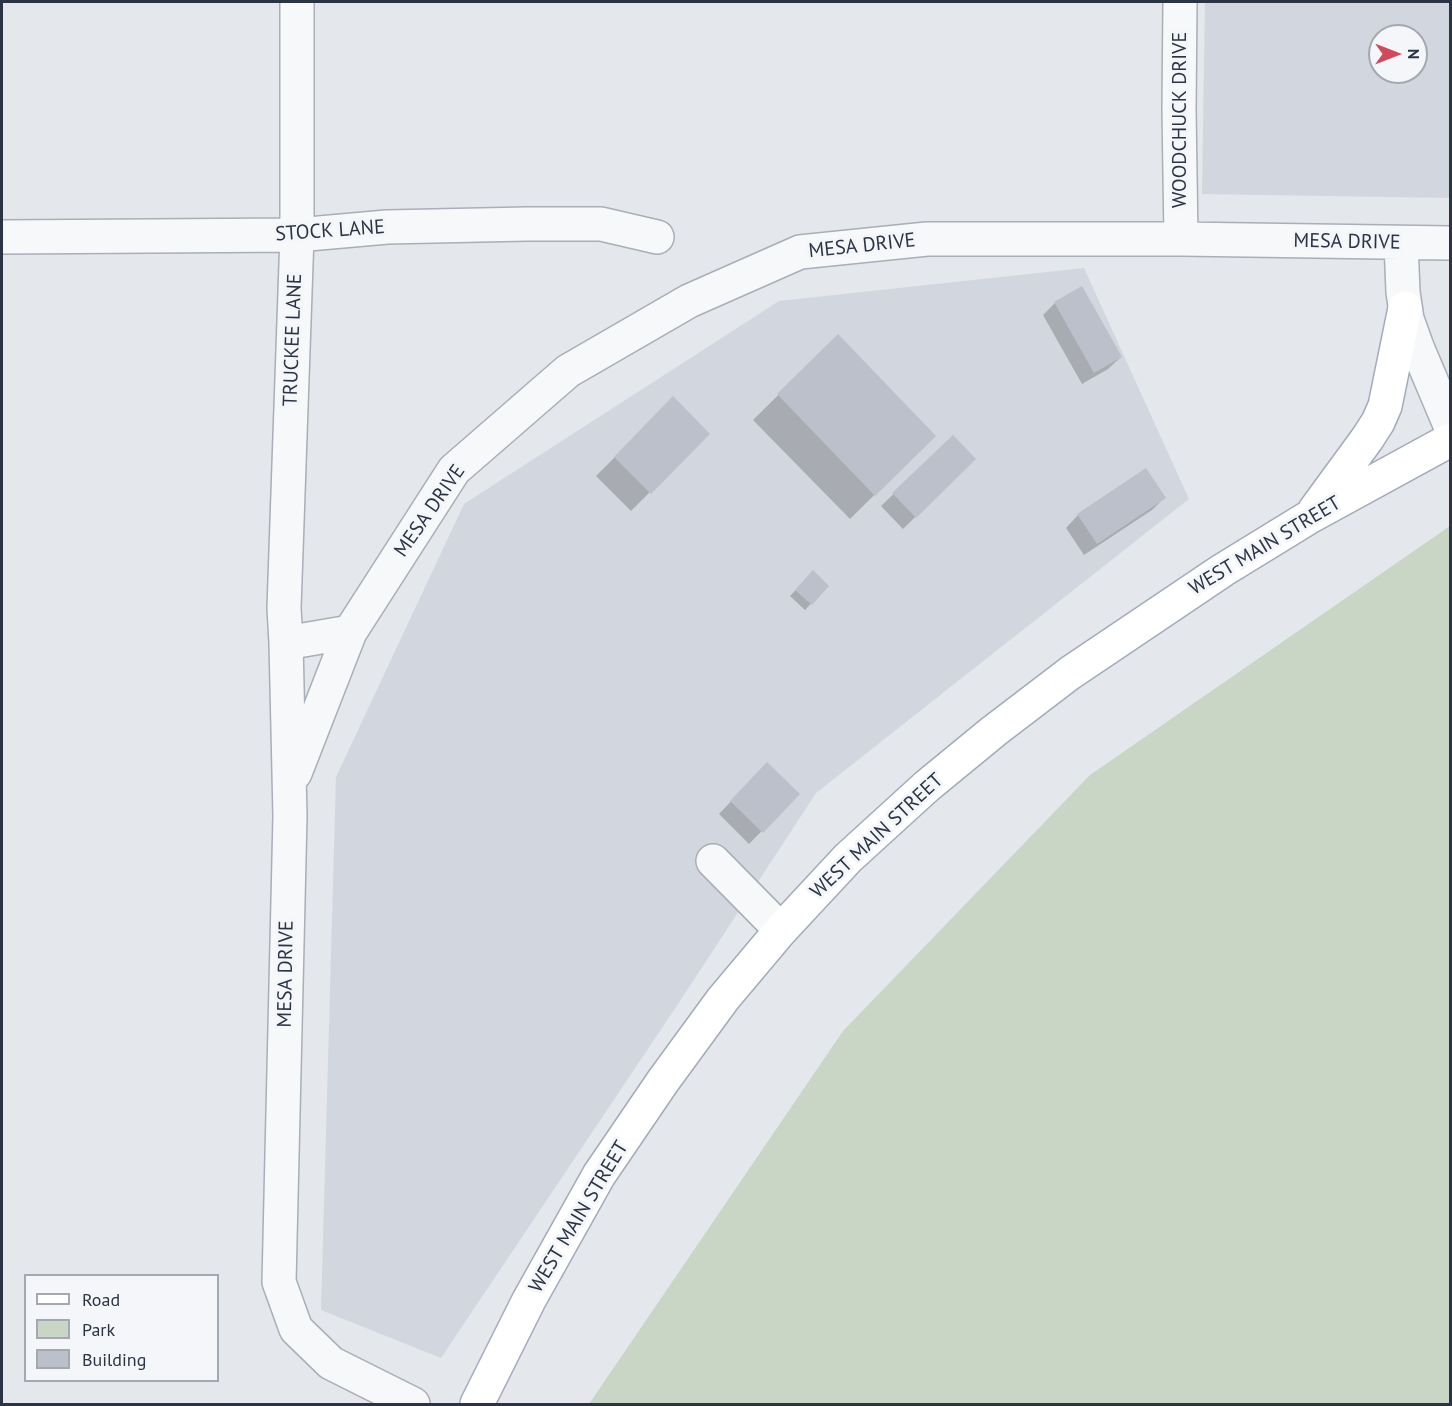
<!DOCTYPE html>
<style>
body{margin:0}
#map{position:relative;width:1452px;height:1406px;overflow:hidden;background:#e4e7ec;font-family:"PT Sans",sans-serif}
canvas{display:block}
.frame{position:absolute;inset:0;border:3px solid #2b3445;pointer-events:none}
.legend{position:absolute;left:24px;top:1274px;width:195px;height:108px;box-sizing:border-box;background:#f4f6f9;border:2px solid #a4a8b1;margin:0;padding:8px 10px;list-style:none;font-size:18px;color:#2b3445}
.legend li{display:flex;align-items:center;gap:12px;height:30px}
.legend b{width:30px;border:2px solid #a4a8b1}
.north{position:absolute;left:1368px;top:24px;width:60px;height:60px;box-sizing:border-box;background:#f4f6f9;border:2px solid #a4a8b1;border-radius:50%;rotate:90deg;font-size:16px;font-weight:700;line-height:24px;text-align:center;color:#2b3445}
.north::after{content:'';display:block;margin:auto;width:21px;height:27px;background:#d1495b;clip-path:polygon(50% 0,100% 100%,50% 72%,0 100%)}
</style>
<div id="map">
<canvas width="1452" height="1406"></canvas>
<div class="frame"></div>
<ul class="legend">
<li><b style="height:8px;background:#fff"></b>Road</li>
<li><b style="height:16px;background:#c9d6c5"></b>Park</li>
<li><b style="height:16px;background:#bbc0ca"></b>Building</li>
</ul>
<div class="north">N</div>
</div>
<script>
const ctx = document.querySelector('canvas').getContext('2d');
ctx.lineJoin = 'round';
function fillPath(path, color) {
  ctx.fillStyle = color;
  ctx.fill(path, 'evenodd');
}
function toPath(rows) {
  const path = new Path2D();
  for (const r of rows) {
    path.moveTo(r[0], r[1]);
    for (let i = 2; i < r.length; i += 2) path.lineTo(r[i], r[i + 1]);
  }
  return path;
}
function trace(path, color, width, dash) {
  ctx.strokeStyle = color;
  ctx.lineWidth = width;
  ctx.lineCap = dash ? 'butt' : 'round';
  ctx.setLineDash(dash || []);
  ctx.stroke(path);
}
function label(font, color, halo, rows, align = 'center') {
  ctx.font = font + ' "PT Sans",sans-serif';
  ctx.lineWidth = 6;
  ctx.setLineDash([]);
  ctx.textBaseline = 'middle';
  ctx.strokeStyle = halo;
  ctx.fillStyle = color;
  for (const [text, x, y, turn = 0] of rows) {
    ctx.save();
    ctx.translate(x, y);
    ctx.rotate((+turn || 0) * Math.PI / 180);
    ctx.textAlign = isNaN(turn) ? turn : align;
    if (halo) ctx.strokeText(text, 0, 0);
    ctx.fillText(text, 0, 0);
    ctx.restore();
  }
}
const built = toPath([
 [1205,2,1450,2,1450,198,1202,194],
 [1380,36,1416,36,1416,72,1380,72],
 [1084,268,1189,499,816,793,680,1001,441,1358,321,1310,336,777,464,504,779,301]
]);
const green = toPath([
 [1450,526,1450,1404,589,1404,843,1031,1090,775]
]);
const shadow = toPath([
 [1055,303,1121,357,1108,369,1082,384,1043,315],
 [838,336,934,436,850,519,753,420],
 [673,399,708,434,631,511,596,476],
 [953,437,974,459,903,529,881,506],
 [1145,470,1164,498,1152,510,1084,555,1066,528,1078,515],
 [813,572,827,586,805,610,790,596],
 [767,764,798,794,749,844,719,814]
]);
const building = toPath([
 [1082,286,1122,357,1094,373,1054,302],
 [838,334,936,436,875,496,777,394],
 [673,396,710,434,651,494,614,457],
 [953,435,976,459,916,518,892,493],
 [1146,468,1166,498,1097,544,1077,514],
 [813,570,829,586,812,605,795,590],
 [767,762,800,794,763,833,730,801]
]);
const minor = toPath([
 [1180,2,1179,109,1181,239],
 [2,237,297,235,387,227,527,224,601,224,657,237],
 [1401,243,1403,292,1407,319,1417,347,1450,425],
 [286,643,284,608,297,235,297,2],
 [295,773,350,632],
 [713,861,781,930],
 [413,1404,331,1363,296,1329,279,1282,290,816,286,643,350,632,454,470,568,371,689,301,800,252,927,239,1181,239,1450,243]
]);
const major = toPath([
 [1315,510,1367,439,1378,422,1385,406,1405,308],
 [477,1404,529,1300,599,1175,663,1081,723,999,781,930,848,858,927,786,994,731,1070,673,1223,570,1311,516,1450,440]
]);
const streetNames = [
 ["WOODCHUCK DRIVE",1180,120,-90],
 ["STOCK LANE",330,231,-4],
 ["MESA DRIVE",1347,242,1],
 ["MESA DRIVE",862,246,-6],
 ["TRUCKEE LANE",293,340,-88],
 ["MESA DRIVE",430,511,-55],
 ["WEST MAIN STREET",1265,546,-31],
 ["WEST MAIN STREET",877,836,-43],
 ["MESA DRIVE",286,974,-89],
 ["WEST MAIN STREET",579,1217,-59]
];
fillPath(built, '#d2d6de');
fillPath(green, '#c9d6c5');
fillPath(shadow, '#0003');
fillPath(building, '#bbc0ca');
trace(minor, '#a9aeb7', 36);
trace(major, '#a3abb8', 36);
trace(minor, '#f7f8fa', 33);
trace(major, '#fff', 33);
label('20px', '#2b3445', '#f4f6f9', streetNames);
</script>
